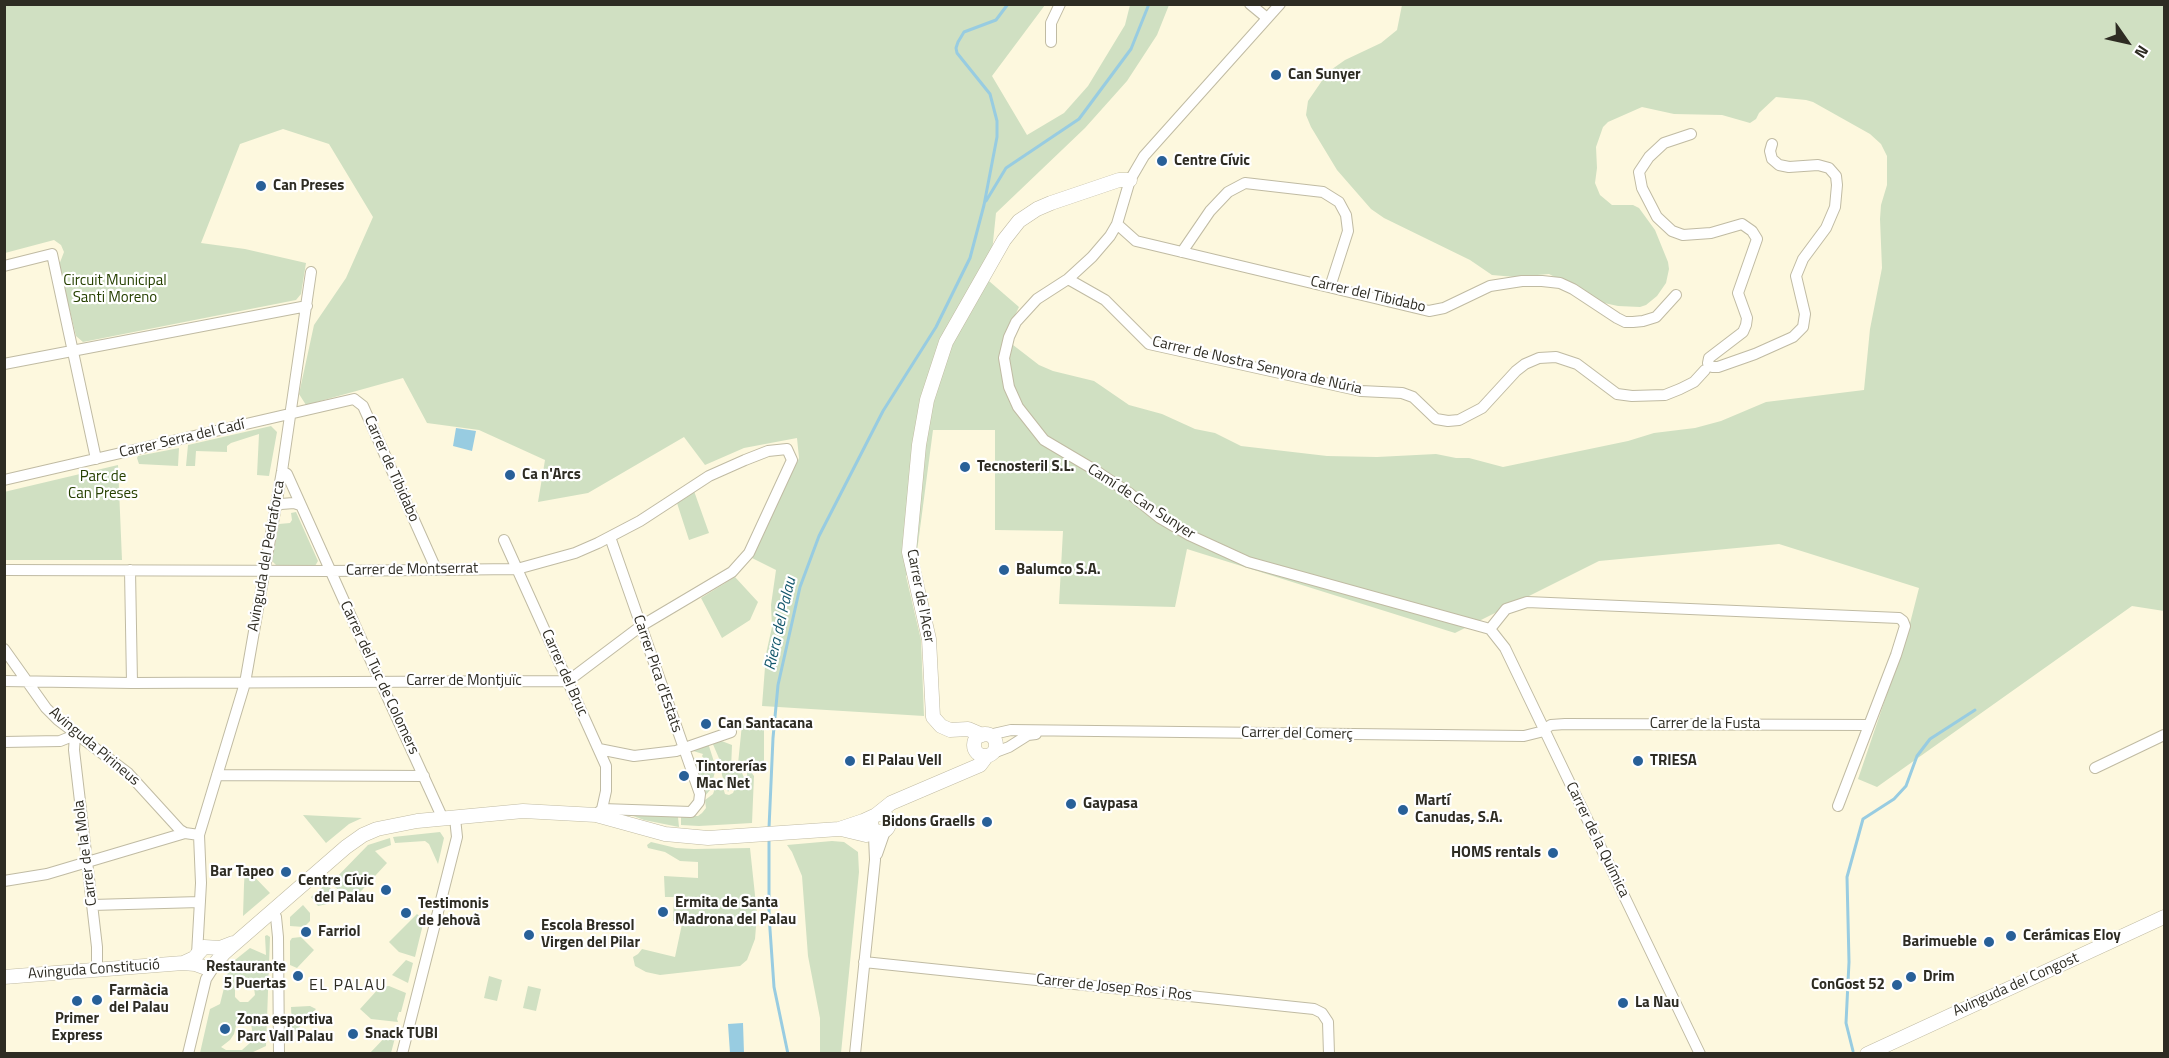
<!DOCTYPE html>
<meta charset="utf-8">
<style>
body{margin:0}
#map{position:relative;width:2169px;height:1058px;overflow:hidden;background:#fdf8de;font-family:"Titillium Web",sans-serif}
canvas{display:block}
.frame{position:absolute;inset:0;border:6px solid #2e2c23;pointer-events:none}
.north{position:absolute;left:2097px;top:12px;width:60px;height:60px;-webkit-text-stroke:4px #fff;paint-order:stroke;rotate:124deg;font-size:16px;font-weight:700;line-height:24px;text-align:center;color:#2e2c23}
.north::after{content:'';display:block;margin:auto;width:21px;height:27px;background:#2e2c23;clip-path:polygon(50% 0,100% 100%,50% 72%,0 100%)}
</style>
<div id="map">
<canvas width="2169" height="1058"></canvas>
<div class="frame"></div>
<div class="north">N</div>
</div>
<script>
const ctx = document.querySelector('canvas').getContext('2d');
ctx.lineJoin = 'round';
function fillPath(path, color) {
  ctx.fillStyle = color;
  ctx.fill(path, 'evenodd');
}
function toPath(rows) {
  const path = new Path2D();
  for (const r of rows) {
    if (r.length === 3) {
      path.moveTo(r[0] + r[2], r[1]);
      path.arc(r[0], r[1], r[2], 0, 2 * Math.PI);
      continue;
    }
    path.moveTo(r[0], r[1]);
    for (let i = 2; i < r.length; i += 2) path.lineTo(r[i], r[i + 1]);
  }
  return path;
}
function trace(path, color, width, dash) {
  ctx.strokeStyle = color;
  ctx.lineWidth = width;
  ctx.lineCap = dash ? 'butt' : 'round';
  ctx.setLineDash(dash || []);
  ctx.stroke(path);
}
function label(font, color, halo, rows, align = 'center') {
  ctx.font = font + ' "Titillium Web",sans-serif';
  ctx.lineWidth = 4.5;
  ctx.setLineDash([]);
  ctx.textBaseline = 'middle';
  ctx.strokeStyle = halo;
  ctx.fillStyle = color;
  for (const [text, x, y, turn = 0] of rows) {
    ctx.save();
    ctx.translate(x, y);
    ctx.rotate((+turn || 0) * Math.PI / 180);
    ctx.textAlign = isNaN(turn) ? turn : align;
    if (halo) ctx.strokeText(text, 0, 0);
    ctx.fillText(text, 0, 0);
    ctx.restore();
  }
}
const green = toPath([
 [5,5,1045,5,992,76,1027,135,1064,113,1088,86,1125,25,1130,5,1169,5,1157,35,1127,81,1085,128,996,213,989,281,1019,307,1004,338,1039,365,1053,371,1094,381,1129,405,1162,414,1195,429,1215,433,1241,446,1327,456,1377,457,1436,454,1456,458,1469,458,1503,467,1628,441,1654,433,1695,428,1721,421,1766,402,1864,390,1870,329,1882,268,1880,219,1881,205,1887,185,1887,156,1881,144,1870,134,1813,102,1806,100,1776,97,1759,113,1756,119,1750,123,1722,115,1674,114,1642,107,1608,122,1603,127,1596,147,1597,168,1595,183,1600,195,1612,205,1633,205,1639,208,1655,230,1668,262,1669,269,1666,283,1657,296,1646,305,1640,307,1618,306,1604,303,1549,274,1515,277,1492,275,1470,260,1384,218,1371,209,1337,170,1311,127,1306,115,1308,101,1328,72,1345,60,1381,43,1397,30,1402,5,2164,5,2164,611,2132,606,1877,787,1858,779,1907,635,1919,588,1779,544,1599,561,1455,633,1187,549,1175,607,1059,604,1063,531,995,530,995,430,933,430,916,559,906,576,921,640,924,716,762,706,766,654,772,627,771,605,776,570,752,558,799,458,797,438,744,448,705,465,684,437,588,493,538,502,545,460,479,430,427,423,403,378,306,405,299,394,314,325,346,278,373,217,329,144,283,129,240,144,201,243,245,249,306,263,301,294,296,300,83,342,76,336,59,265,64,252,61,245,54,240,5,253],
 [271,426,277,432,269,476,257,475,259,434,231,443,227,446,227,452,196,451,195,466,186,466,188,445],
 [179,448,178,466,139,464,137,458,138,456],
 [118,465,122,560,5,560,4,492],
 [694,491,709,533,689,540,677,503],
 [296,512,318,561,315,566,277,566,272,561,279,524,290,523,292,520,291,513],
 [735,577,758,602,750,620,722,638,701,598],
 [764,721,764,772,738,764,742,724],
 [719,740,732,745,731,769,742,773,745,780,736,778,728,792,722,775,721,763,712,742],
 [708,743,716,768,710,790,705,796,692,757,702,762,704,759,702,756,703,754,690,750],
 [747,772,751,772,754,776,752,823,699,826,681,825,681,816,698,816,702,813,706,808,705,800,713,794,718,779,721,781,725,794,729,795,733,793,738,781,743,785,747,783],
 [628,814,678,817,679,827,644,820],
 [303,815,362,818,349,824,326,843],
 [440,832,444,838,438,864,429,844,425,841,395,843,393,837],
 [390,838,391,845,375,851,387,863,351,902,331,883,368,845],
 [832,841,844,842,858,852,859,872,841,1053,820,1053,820,1018,808,956,802,876,792,852,787,845],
 [651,842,676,848,694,849,750,848,757,914,755,939,747,960,740,966,660,975,646,972,635,966,633,957,638,954,642,949,675,957,682,924,673,921,674,897,665,897,664,876,698,878,698,862,680,861,665,852,648,848,647,845],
 [245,867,270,893,243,916,244,885],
 [327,883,335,896,327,904,318,906,311,897],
 [303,905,310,913,310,921,304,927,290,926,290,917],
 [417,914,424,920,415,957,399,952,389,942],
 [267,935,270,937,266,1046,251,1053,200,1053,210,1009,220,1004,230,964,250,948,266,955,265,936],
 [241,982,249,983,254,988,255,995,248,1002,240,1002,235,997,235,987],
 [239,1014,246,1016,251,1023,253,1037,251,1042,242,1050,226,1050,221,1047,230,1040,234,1034],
 [301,937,314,950,297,968,290,965,290,941,292,938],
 [406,960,413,963,408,983,392,975],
 [489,976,502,980,497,1001,484,998],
 [389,986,406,993,401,1012,399,1012,397,1019,398,1022,371,1019,360,1009,380,987],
 [528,986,541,989,536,1011,523,1008],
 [310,1006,316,1009,295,1032,292,1029,291,1007],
 [390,1032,396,1034,391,1053,370,1053]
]);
const water = toPath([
 [456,428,476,431,472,451,453,446],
 [743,1023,744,1053,730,1053,728,1024]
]);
const stream = toPath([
 [986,201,1006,168,1079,119,1131,49,1149,4],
 [769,828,773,738,778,685,800,587,819,536,883,411,936,327,970,258,984,205,997,137,997,121,990,94,957,53,956,48,958,42,964,32,996,20,1008,4],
 [769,838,769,915,774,987,788,1054],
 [1853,1051,1846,1023,1849,962,1847,877,1863,819,1894,799,1906,786,1917,756,1930,739,1975,710]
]);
const street = toPath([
 [1250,4,1267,18],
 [1280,4,1144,156,1130,180,1117,224,1110,236,1092,257,1068,279,1037,299,1016,322,1009,337,1004,358,1009,387,1018,407,1044,440,1093,469,1129,493,1160,518,1189,535,1248,562,1490,629,1505,648,1700,1054],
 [1051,42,1051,23,1060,4],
 [1691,134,1664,143,1649,157,1639,172,1642,188,1657,217,1672,231,1683,235,1711,233,1742,224,1752,231,1757,239,1738,293,1747,318,1746,325,1743,332,1709,358,1708,363],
 [1117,224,1136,241,1429,311,1444,308,1490,286,1522,281,1542,281,1560,283,1573,289,1617,318,1625,322,1633,322,1643,321,1656,317,1676,295],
 [1182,252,1210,211,1228,192,1245,183,1323,192,1339,202,1346,215,1348,231,1330,287],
 [4,266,52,254,96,459],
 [1068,279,1105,300,1149,344,1361,391,1402,393,1413,397,1436,419,1448,421,1459,420,1482,408,1516,371,1525,364,1539,358,1556,357,1577,364,1617,394,1632,396,1665,395,1680,389,1694,382,1705,370],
 [4,364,307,306],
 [1712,367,1718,367,1755,354,1793,337,1803,327,1805,314,1796,276,1803,259,1826,228,1835,207,1837,185,1836,176,1829,168,1818,165,1789,167,1779,165,1772,159,1770,151,1772,144],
 [282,471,287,474,380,681,443,819],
 [4,480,354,399,363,406,436,569],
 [275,507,281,504,294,503,300,505],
 [504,540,606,766,606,791,602,809],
 [4,570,330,571,517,569,575,553,598,543,640,521,709,476,745,460,768,451,787,449,792,460,749,553,732,572,641,626,568,681,132,683,4,681],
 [130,570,132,683],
 [1490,629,1506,609,1527,602,1899,618,1903,621,1905,626,1896,655,1838,806],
 [4,649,46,708,58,720,128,773,180,830,185,833,199,835],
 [75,735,74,750,97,947,97,964,92,970],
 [989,735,1011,730,1524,736,1540,732,1551,725,1565,724,1869,725],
 [4,742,60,741,75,735],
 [599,749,634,756,676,751,731,732],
 [993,753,1009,747,1028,735,1036,734],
 [2095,768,2164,735],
 [217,775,424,776],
 [596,815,602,809,691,812,699,802,700,794,610,537],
 [877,854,885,831],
 [4,881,47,874,185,833],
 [92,905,200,902],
 [273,911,276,917,278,937,279,1054],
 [197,954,201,883,199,835,245,683,282,471,311,272],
 [864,962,1314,1009,1322,1013,1328,1022,1329,1054],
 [188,1054,206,979,215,965],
 [402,1054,457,837,455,818],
 [855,1054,875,860,874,836,876,832]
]);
const secondary = toPath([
 [985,745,11],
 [982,735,968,729,950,730,941,726,933,717,929,639,909,552,919,445,927,400,946,342,1004,240,1019,221,1037,209,1051,203,1119,180,1130,180],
 [880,823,9],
 [841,829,866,835,876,832],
 [183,963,194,958,204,947,220,948,233,943],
 [4,977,183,963,195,964,206,968,212,967,224,953,346,847,363,835,377,829,417,821,523,811,596,815,665,834,708,838,839,829,863,821,876,815,891,803,980,765,986,757],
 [1867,1054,2164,917]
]);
const markers = [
 [1276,75,6,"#286098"],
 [1162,161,6,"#286098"],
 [261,186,6,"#286098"],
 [965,467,6,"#286098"],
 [510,475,6,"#286098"],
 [1004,570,6,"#286098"],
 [706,724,6,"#286098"],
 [850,761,6,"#286098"],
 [1638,761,6,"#286098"],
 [684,776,6,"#286098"],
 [1071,804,6,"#286098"],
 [1403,810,6,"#286098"],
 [987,822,6,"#286098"],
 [1553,853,6,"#286098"],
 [286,872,6,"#286098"],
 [386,890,6,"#286098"],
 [663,912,6,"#286098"],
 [406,913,6,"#286098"],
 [306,932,6,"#286098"],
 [529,935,6,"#286098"],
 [2011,936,6,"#286098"],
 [1989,942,6,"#286098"],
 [298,976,6,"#286098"],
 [1911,977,6,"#286098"],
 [1897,985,6,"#286098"],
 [97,1000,6,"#286098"],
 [77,1001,6,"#286098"],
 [1623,1003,6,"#286098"],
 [225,1029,6,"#286098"],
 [353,1034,6,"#286098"]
];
const poiNames = [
 ["Can Sunyer",1288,75],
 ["Centre Cívic",1174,161],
 ["Can Preses",273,186],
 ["Tecnosteril S.L.",977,467],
 ["Ca n'Arcs",522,475],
 ["Balumco S.A.",1016,570],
 ["Can Santacana",718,724],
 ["El Palau Vell",862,761],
 ["TRIESA",1650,761],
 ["Tintorerías",696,767],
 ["Mac Net",696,784],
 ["Martí",1415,801],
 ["Canudas, S.A.",1415,818],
 ["Gaypasa",1083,804],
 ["Bidons Graells",975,822,"right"],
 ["HOMS rentals",1541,853,"right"],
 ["Bar Tapeo",274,872,"right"],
 ["Centre Cívic",374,881,"right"],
 ["del Palau",374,898,"right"],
 ["Ermita de Santa",675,903],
 ["Madrona del Palau",675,920],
 ["Testimonis",418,904],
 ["de Jehovà",418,921],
 ["Escola Bressol",541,926],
 ["Virgen del Pilar",541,943],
 ["Farriol",318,932],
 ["Cerámicas Eloy",2023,936],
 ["Barimueble",1977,942,"right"],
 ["Restaurante",286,967,"right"],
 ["5 Puertas",286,984,"right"],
 ["Drim",1923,977],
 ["ConGost 52",1885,985,"right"],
 ["Farmàcia",109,991],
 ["del Palau",109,1008],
 ["La Nau",1635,1003],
 ["Primer",77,1019,"center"],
 ["Express",77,1036,"center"],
 ["Zona esportiva",237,1020],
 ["Parc Vall Palau",237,1037],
 ["Snack TUBI",365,1034]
];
const parkNames = [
 ["Circuit Municipal",115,281],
 ["Santi Moreno",115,298],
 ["Parc de",103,477],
 ["Can Preses",103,494]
];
const streetNames = [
 ["Carrer del Tibidabo",1368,295,13],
 ["Carrer de Nostra Senyora de Núria",1257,366,13],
 ["Carrer Serra del Cadí",182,439,-13],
 ["Carrer de Tibidabo",391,469,66],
 ["Camí de Can Sunyer",1141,502,33],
 ["Avinguda del Pedraforca",267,556,-80],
 ["Carrer de Montserrat",412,570,-1],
 ["Carrer de l'Acer",920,596,79],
 ["Carrer del Bruc",564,673,66],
 ["Carrer Pica d'Estats",657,674,71],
 ["Carrer del Tuc de Colomers",379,678,65],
 ["Carrer de Montjuïc",464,681],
 ["Carrer de la Fusta",1705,724],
 ["Carrer del Comerç",1297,734,1],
 ["Avinguda Pirineus",94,747,40],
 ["Carrer de la Química",1597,840,64],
 ["Carrer de la Mola",86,853,-97],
 ["Avinguda Constitució",94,970,-4],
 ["Avinguda del Congost",2016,985,-24],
 ["Carrer de Josep Ros i Ros",1114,988,6]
];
const waterNames = [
 ["Riera del Palau",781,624,-77]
];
const neighbourhoodNames = [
 ["EL PALAU",348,986]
];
fillPath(green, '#d0e0c2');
fillPath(water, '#98cce1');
trace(stream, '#98cce1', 3);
trace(street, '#c0bba3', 12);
trace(secondary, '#c0bba3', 15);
trace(street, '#fff', 10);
trace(secondary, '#fff', 14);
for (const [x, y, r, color] of markers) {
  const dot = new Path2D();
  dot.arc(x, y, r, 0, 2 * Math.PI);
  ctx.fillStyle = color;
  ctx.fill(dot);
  trace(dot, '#fff', 2);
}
label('bold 15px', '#2e2c23', '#fff', poiNames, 'left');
label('15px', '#264000', '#fff', parkNames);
label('15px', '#2e2c23', '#fff', streetNames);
label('italic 16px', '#13576c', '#fff', waterNames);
ctx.letterSpacing = '1.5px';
label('16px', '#2e2c23', '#fff', neighbourhoodNames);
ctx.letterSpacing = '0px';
</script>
